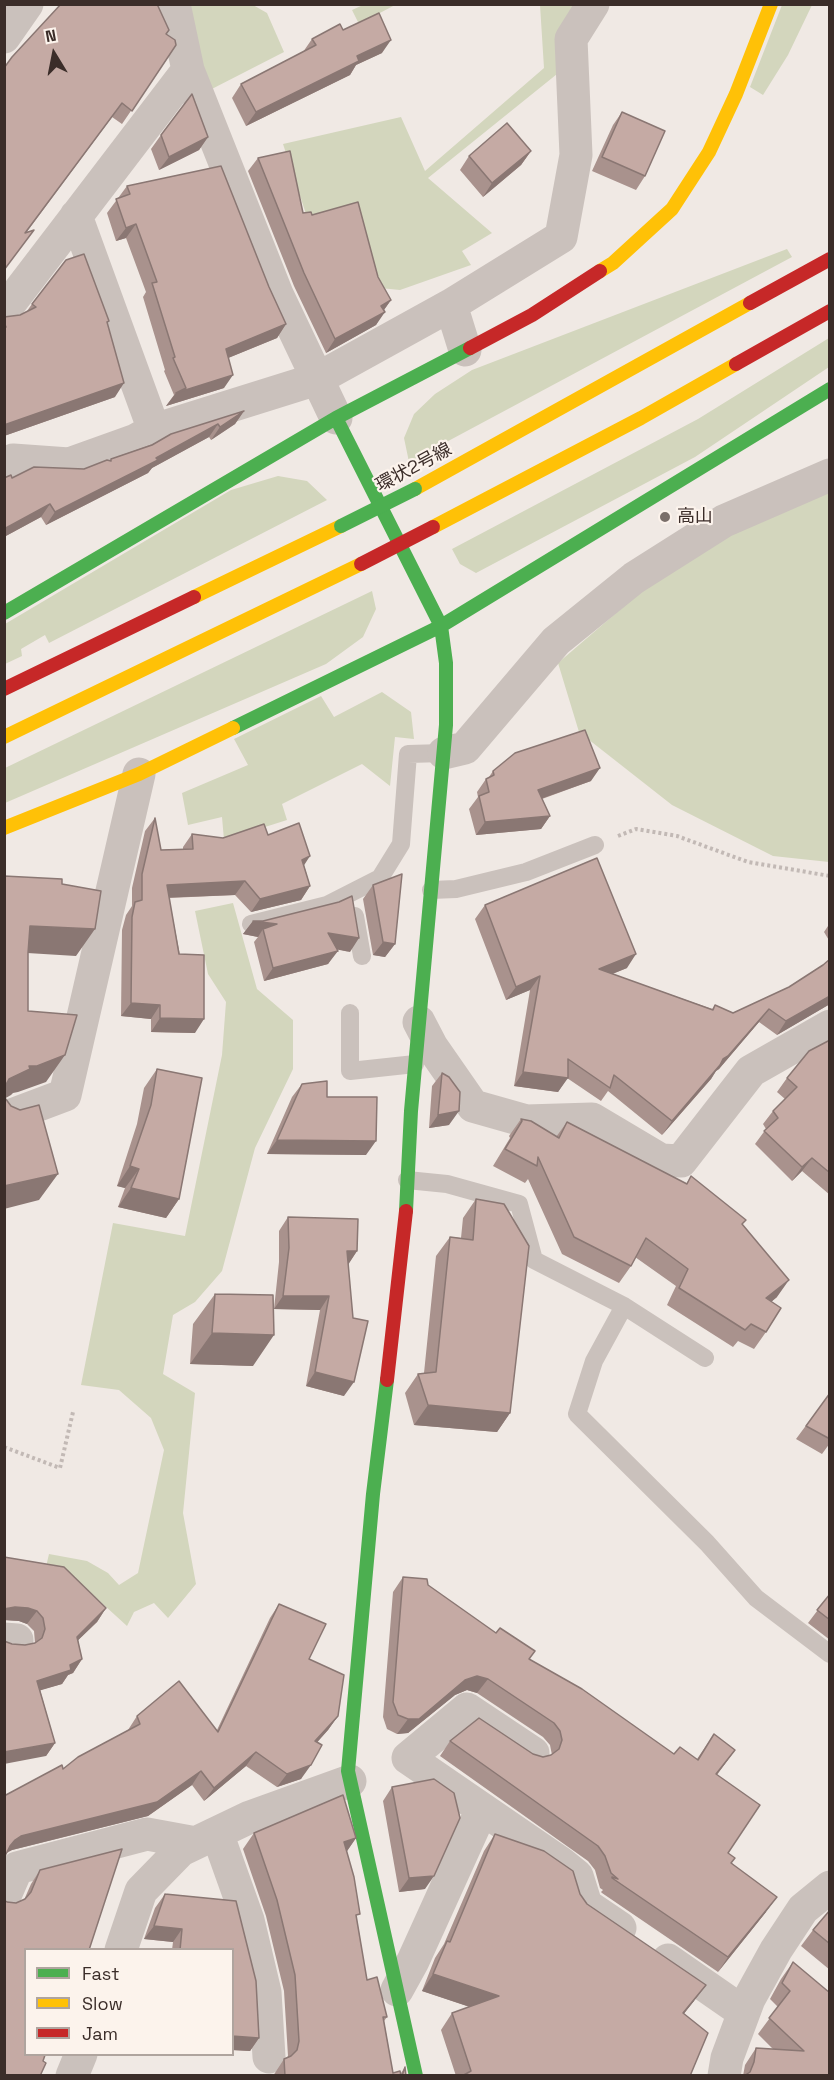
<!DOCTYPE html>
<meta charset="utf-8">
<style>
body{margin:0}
#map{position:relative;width:834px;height:2080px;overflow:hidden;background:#f0e9e4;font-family:"Space Grotesk",sans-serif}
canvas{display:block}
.frame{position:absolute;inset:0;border:6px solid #3b2d29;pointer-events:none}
.legend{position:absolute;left:24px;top:1948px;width:210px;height:108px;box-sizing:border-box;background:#fcf3ec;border:2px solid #afa49e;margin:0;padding:8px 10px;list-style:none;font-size:18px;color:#3b2d29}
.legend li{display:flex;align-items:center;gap:12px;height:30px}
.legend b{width:30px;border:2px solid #afa49e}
.north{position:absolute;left:24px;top:24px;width:60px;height:60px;-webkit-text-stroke:4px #fcf3ec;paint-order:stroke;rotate:350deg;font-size:16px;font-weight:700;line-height:24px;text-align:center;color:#3b2d29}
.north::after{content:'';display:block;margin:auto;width:21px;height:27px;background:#3b2d29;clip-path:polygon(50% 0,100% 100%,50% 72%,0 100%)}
</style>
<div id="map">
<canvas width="834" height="2080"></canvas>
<div class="frame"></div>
<ul class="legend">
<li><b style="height:8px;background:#4caf50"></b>Fast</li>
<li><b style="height:8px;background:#ffc107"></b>Slow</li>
<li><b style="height:8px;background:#c62828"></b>Jam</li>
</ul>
<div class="north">N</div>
</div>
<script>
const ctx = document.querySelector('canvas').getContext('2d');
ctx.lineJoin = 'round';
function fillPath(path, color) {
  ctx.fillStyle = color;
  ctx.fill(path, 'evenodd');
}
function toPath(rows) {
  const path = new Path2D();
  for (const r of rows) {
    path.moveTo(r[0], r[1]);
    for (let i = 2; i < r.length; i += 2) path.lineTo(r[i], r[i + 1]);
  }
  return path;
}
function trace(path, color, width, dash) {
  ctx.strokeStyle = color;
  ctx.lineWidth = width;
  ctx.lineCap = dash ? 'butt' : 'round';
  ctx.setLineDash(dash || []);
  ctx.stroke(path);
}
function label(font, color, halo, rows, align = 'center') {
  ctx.font = font + ' "Space Grotesk","Noto Sans JP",sans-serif';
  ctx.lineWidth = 4.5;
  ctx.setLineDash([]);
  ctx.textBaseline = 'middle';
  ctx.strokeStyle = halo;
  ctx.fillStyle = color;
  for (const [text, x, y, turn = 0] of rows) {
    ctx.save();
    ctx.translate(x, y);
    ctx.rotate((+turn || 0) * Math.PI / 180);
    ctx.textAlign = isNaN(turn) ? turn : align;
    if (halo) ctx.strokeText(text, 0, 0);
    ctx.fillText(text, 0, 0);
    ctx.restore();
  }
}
const green = toPath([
 [183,5,253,5,267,13,284,52,204,93],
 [363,5,395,5,359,24,352,10],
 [540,5,580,5,562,70,428,178,492,233,462,251,471,265,400,290,380,288,307,217,283,144,401,117,425,171,544,68],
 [782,5,812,5,788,55,763,95,750,87],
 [787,249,792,257,409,462,404,438,414,414,435,394,472,370],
 [829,338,829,367,695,457,476,573,460,564,452,549,698,419],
 [278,476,307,481,327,500,49,643,45,635,21,649,22,656,5,664,5,624,231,490],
 [829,490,829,862,773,856,672,805,579,732,558,663,644,589,733,530],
 [372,591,376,609,363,637,326,664,5,803,5,768],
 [382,692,411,712,414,739,395,737,390,786,362,764,282,804,287,820,224,840,222,817,188,825,182,793,248,765,234,739,321,696,334,717],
 [233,903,257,989,293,1020,293,1069,255,1148,222,1271,195,1302,173,1315,163,1374,195,1393,183,1513,196,1584,168,1618,154,1603,134,1612,127,1626,70,1574,45,1571,49,1554,87,1561,108,1573,119,1585,138,1573,164,1450,151,1418,119,1390,81,1385,113,1223,185,1236,222,1055,226,1002,208,974,195,911]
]);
const path = toPath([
 [618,836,636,829,677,836,748,862,830,876],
 [4,1447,60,1468,73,1412]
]);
const lane = toPath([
 [431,890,456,889,526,872,595,845],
 [355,916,362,956],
 [251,924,327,905,380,878,401,844,408,754,444,753],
 [350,1013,350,1071,415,1064],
 [407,1180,447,1184,519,1204,534,1260,624,1306,705,1358],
 [624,1306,594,1361,577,1414,707,1543,756,1598,830,1654]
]);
const street = toPath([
 [174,4,188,70,277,294,336,418],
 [4,37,27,4],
 [76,216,154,430],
 [451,305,465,350],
 [4,311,188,70],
 [4,464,13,460,69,464,136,440,154,430,317,379,451,305,561,237,576,155,571,39,593,4],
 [444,753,465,748,556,641,634,578,724,521,830,475],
 [419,1022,432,1047,473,1106,526,1121,592,1119,661,1160,681,1161,751,1071,830,1026],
 [4,1118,65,1095,139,774],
 [4,1639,17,1640],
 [533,1753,467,1709,408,1758,561,1863,577,1876,586,1905,620,1928],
 [217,1833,248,1920,265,1992,269,2057],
 [4,1898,17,1868,147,1834,196,1843],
 [121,1950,141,1891,181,1850,250,1817,350,1781],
 [668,1960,743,2012],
 [397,1990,413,1961,482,1809],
 [72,2076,81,2054],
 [724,2076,727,2058,749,1999,776,1950,803,1909,830,1887]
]);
const fast = toPath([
 [336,418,441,626,446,663,446,725,411,1111,406,1211],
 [4,613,336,418,470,348],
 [233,728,441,626,830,389],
 [387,1380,373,1494,348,1771,416,2076]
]);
const slow = toPath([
 [600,271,613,263,672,209,709,152,736,94,771,4],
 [415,489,750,303],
 [433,527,641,418,736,364],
 [194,597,341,526],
 [4,737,361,564],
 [4,828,139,774,233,728]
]);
const jam = toPath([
 [750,303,830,259],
 [470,348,532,315,600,271],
 [736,364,830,311],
 [4,689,194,597],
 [387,1380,406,1211]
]);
const fastBridge = toPath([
 [341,526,415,489]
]);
const jamBridge = toPath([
 [361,564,433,527]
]);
const wall = toPath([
 [343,30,382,53,356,65,350,75,246,126,232,98,241,84,303,52,312,39],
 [166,34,176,45,122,124,112,117,26,233,4,271,4,68],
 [622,112,645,176,636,190,592,171,613,125],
 [161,135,208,137,199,150,159,170,151,149],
 [531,151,521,165,483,197,460,170,469,156],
 [258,158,303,213,312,215,391,300,384,310,376,325,326,353,294,286,248,171],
 [127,186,269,287,286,324,277,338,228,358,224,388,166,406,174,395,164,371,165,370,143,297,146,292,126,238,116,241,107,213],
 [32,304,107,324,115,397,4,436,4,317,20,315,27,311],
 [244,411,235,424,211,440,209,437,152,468,148,473,46,525,41,517,4,537,4,478,84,469,110,461,111,459],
 [493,771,591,781,542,799,550,816,541,829,476,835,469,809,478,797,477,792,486,779,489,777],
 [155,818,161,850,183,849,183,847,192,834,223,838,268,835,304,865,310,886,301,900,251,912,235,895,169,898,195,1033,151,1032,151,1019,121,1016,122,930,126,915,132,906,132,888,145,831],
 [373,885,395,944,385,957,373,955,363,899],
 [485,905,627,968,612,974,712,1009,715,1005,733,1013,789,987,823,965,830,959,830,1004,777,1035,759,1022,719,1069,716,1071,711,1079,662,1135,608,1091,601,1101,567,1078,558,1092,514,1086,530,990,506,1000,475,919],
 [253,921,350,952,337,949,328,964,264,981,254,942,258,937,243,934],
 [830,923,830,942,824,932],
 [830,1040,830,1195,802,1171,792,1181,755,1144,766,1129,763,1124,773,1111,785,1099,777,1092,787,1078],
 [157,1069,179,1199,166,1218,118,1207,125,1188,117,1186,137,1124,144,1088],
 [442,1073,449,1125,429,1128,432,1086],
 [302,1084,327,1097,366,1155,267,1154,292,1097],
 [521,1119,556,1137,567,1122,686,1184,691,1176,742,1225,777,1297,771,1302,766,1332,754,1349,738,1341,733,1347,667,1305,676,1286,635,1257,631,1266,619,1283,562,1254,528,1179,525,1183,493,1166,510,1138,509,1136],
 [476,1199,510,1413,497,1432,414,1425,405,1393,418,1374,424,1373,436,1256,450,1237,461,1238,463,1218],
 [288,1217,357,1251,348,1264,344,1396,306,1386,320,1310,274,1309,279,1262,279,1231],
 [215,1294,253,1366,190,1364,193,1324],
 [830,1393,830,1443,822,1454,796,1439],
 [4,1557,106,1608,97,1622,78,1640,82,1659,73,1673,68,1675,62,1684,40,1690,55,1743,46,1756,12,1644,25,1645,35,1643,34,1631,27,1624,19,1621,4,1620],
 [403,1577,674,1754,697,1759,714,1734,735,1750,717,1775,728,1853,732,1863,766,1912,718,1972,602,1893,601,1892,603,1890,600,1888,595,1870,588,1861,440,1756,450,1741,533,1754,543,1757,552,1755,550,1745,543,1737,477,1693,467,1690,455,1695,408,1733,397,1734,387,1729,383,1717,393,1592],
 [830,1594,830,1640,808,1623],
 [279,1604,309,1659,338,1716,328,1730,317,1742,301,1779,277,1787,246,1766,204,1801,192,1785,148,1816,12,1850,7,1853,4,1796,63,1769,128,1730,137,1716,217,1730,270,1618],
 [392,1787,425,1889,399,1892,383,1801],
 [254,1833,356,1838,347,1851,357,1920,367,1980,387,2017,384,2021,393,2073,401,2073,405,2067,406,2076,273,2076,284,2059,287,2058,288,2056,284,1991,266,1916,243,1849],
 [495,1834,580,1894,587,1904,694,2001,684,2013,690,2076,456,2076,441,2030,452,2013,470,2007,422,1991,435,1958,444,1944,484,1851],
 [40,1870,26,1950,43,2061,7,1902,16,1903,24,1900,31,1884],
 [165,1894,236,1901,256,1981,259,2038,250,2051,232,2050,232,1950,172,1950,173,1942,144,1939,155,1908],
 [830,1910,830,1970,801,1946,813,1930],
 [793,1962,830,2076,743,2076,745,2065,756,2048,773,2049,758,2034,778,2007,770,1999,781,1979]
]);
const shadedWall = toPath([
 [391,40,382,53,356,65,350,75,246,126,256,112,357,56],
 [208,137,199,150,159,170,169,157],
 [531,151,521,165,483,197,492,183],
 [136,224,126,238,116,241,126,228],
 [391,300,381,314,385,312,376,325,326,353,335,339,381,306],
 [286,324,277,338,216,363,226,349],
 [233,375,224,388,166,406,176,393],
 [124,383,115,397,4,436,4,425],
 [244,411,235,424,211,440,220,427],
 [218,424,209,437,152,468,148,473,46,525,55,512],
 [50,504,41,517,4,537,4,529],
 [600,768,591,781,529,803,538,790],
 [550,816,541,829,476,835,485,822],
 [310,856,301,870,302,860],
 [245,881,235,895,158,898,167,885],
 [310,886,301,900,251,912,260,899],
 [253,921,277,924,263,929,258,937,243,934],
 [30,926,95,929,76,956,11,952],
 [328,933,359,938,350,952,319,946],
 [383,942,395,944,385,957,373,955],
 [338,951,328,964,264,981,273,968],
 [636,954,627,968,590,983,599,969],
 [540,976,530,990,506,1000,516,987],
 [830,996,830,1004,777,1035,786,1021],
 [131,1003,160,1005,151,1019,121,1016],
 [769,1009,759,1022,719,1069,716,1071,711,1079,662,1135,672,1121,723,1059],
 [160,1018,204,1019,195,1033,151,1032],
 [65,1055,46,1082,18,1092,13,1093,11,1095,4,1099,4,1085,9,1079,29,1066],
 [523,1072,568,1078,558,1092,514,1086],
 [459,1111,449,1125,429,1128,438,1115],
 [277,1140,376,1141,366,1155,267,1154],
 [812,1158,802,1171,792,1181,802,1167],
 [130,1166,139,1169,125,1188,117,1186],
 [58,1174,39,1200,4,1209,4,1186],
 [131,1188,179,1199,166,1218,118,1207],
 [347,1251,357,1251,348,1265],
 [789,1280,777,1297,754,1316,766,1298],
 [283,1296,329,1296,320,1310,274,1309],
 [212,1333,274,1335,253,1366,190,1364],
 [315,1372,354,1382,344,1396,306,1386],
 [428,1405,510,1413,497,1432,414,1425],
 [15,1607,28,1608,37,1611,27,1624,19,1621,4,1620,4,1609],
 [106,1608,97,1622,68,1650,77,1637],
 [82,1659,73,1673,68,1675,62,1684,28,1694,37,1681],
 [477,1676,488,1679,477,1693,467,1690,455,1695,408,1733,397,1734,408,1719,465,1680],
 [338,1716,328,1730,306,1755,315,1741],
 [55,1743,46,1756,4,1764,4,1752],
 [735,1750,724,1765,705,1789,716,1774],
 [256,1752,246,1766,204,1801,214,1788],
 [311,1765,301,1779,277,1787,287,1774],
 [201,1771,192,1785,148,1816,12,1850,5,1853,15,1840,21,1836],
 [356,1838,345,1854,344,1842],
 [434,1876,425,1889,399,1892,409,1878],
 [777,1897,766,1912,718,1972,728,1957],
 [154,1926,182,1929,173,1942,144,1939],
 [433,1974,499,1996,488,2013,422,1991],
 [706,1985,694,2001,672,2029,683,2013],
 [232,2036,259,2038,250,2051,232,2050]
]);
const building = toPath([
 [61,4,157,4,169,30,166,34,175,40,176,45,132,111,122,103,25,233,34,230,4,270,4,68,12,57,61,4],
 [379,13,391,40,357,56,359,61,256,112,241,84,316,45,312,39,340,24,343,30,379,13],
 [192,94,208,137,169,157,161,135,192,94],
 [622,112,665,131,645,176,602,157,622,112],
 [507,123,531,151,492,183,469,156,507,123],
 [290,151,303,213,311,212,312,215,358,202,378,277,391,300,381,306,385,312,335,339,304,273,258,158,290,151],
 [221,166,269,287,286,324,226,349,233,375,176,393,186,388,173,358,175,357,152,283,157,282,136,224,126,228,116,199,130,194,127,186,221,166],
 [84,254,109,321,107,322,124,383,4,425,4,328,6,327,4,322,4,317,20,315,36,307,32,304,66,260,84,254],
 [244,411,220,427,218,424,156,458,158,460,55,512,50,504,4,529,4,478,11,475,12,478,34,467,84,469,107,460,111,461,111,459,152,445,171,434,244,411],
 [585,730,600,768,538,790,550,816,485,822,479,796,489,792,486,779,494,775,493,771,515,753,585,730],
 [155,818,161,850,193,849,192,834,223,838,264,824,268,835,299,823,310,856,302,860,310,886,260,899,245,881,167,885,179,954,204,955,204,1019,160,1018,160,1005,131,1003,132,917,135,902,142,900,142,874,155,818],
 [597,858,636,954,599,969,713,1010,715,1005,733,1013,789,987,823,965,830,959,830,996,786,1021,769,1009,728,1056,723,1059,720,1065,672,1121,614,1075,610,1088,568,1059,568,1078,523,1072,540,976,516,987,485,905,597,858],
 [402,874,395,944,383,942,373,885,402,874],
 [4,876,62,879,62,884,101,891,95,929,30,926,28,953,28,1011,77,1015,65,1055,37,1066,29,1066,30,1069,9,1079,4,1088,4,876],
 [352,896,359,938,328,933,338,951,273,968,263,929,277,924,253,921,263,921,339,902,352,896],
 [830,1040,830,1173,812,1158,802,1167,764,1131,778,1118,773,1111,797,1087,787,1078,809,1051,830,1040],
 [157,1069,202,1078,179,1199,131,1188,139,1169,130,1166,151,1105,157,1069],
 [442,1073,449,1077,460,1092,459,1111,438,1115,442,1073],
 [327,1081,327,1097,377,1097,376,1141,277,1140,302,1084,327,1081],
 [4,1091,5,1098,11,1106,20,1110,39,1105,58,1174,4,1186,4,1091],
 [521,1119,531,1121,559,1138,567,1122,687,1184,691,1176,746,1220,742,1224,789,1280,766,1298,781,1308,766,1332,751,1324,745,1330,679,1288,688,1269,646,1238,631,1266,574,1237,538,1157,537,1166,505,1149,522,1121,521,1119],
 [476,1199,504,1204,529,1246,510,1413,428,1405,418,1374,436,1372,450,1237,473,1240,476,1199],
 [288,1217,358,1219,357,1251,347,1251,353,1318,368,1321,354,1382,315,1372,329,1296,283,1296,289,1248,288,1217],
 [215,1294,273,1295,274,1335,212,1333,215,1294],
 [830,1393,830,1439,806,1426,830,1393],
 [4,1557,64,1567,106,1608,77,1637,82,1659,70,1665,71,1670,37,1681,55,1743,4,1752,4,1641,12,1644,25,1645,35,1643,42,1638,45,1629,43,1618,37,1611,28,1608,15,1607,4,1609,4,1557],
 [403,1577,427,1579,428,1585,496,1633,500,1628,535,1651,529,1659,582,1689,674,1754,680,1747,698,1760,714,1734,735,1750,716,1774,760,1805,728,1853,735,1858,731,1863,777,1897,728,1957,612,1878,612,1877,618,1879,611,1873,605,1856,598,1846,450,1741,479,1718,533,1754,543,1757,551,1755,559,1749,562,1740,560,1731,554,1723,488,1679,477,1676,465,1680,419,1719,408,1719,398,1715,393,1702,403,1577],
 [830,1594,830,1620,817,1610,830,1594],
 [279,1604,326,1624,309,1659,344,1675,338,1716,315,1741,322,1745,311,1765,287,1774,256,1752,214,1788,201,1771,157,1802,21,1836,15,1840,10,1846,4,1858,4,1796,62,1765,63,1769,78,1757,140,1724,137,1716,179,1681,218,1732,279,1604],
 [434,1779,454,1793,460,1818,434,1876,409,1878,392,1787,434,1779],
 [343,1795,356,1838,344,1842,354,1877,360,1914,356,1915,367,1980,377,1977,387,2017,383,2017,393,2073,400,2071,401,2076,285,2076,284,2059,291,2056,297,2050,299,2041,295,1975,277,1900,254,1833,343,1795],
 [495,1834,544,1851,573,1871,580,1894,587,1904,706,1985,683,2013,708,2033,690,2076,462,2076,471,2071,452,2013,499,1996,433,1974,447,1941,450,1942,495,1834],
 [122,1849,89,1950,26,1950,26,2055,45,2055,43,2061,46,2063,40,2076,4,2076,4,1900,7,1902,16,1903,25,1899,31,1892,40,1870,122,1849],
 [165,1894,236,1901,256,1981,259,2038,232,2036,232,1950,180,1950,182,1929,154,1926,165,1894],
 [830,1910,830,1944,813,1930,830,1910],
 [793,1962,830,1993,830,2076,744,2076,750,2072,754,2062,756,2048,804,2051,769,2018,790,1991,782,1983,793,1962],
 [405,2067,406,2076,402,2076,405,2067]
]);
const markers = [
 [665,517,6,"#7a6f6a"]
];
const streetNames = [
 ["環状2号線",414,468,-28]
];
const poiNames = [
 ["高山",677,517]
];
fillPath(green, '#d3d6bd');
trace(path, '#c2b9b5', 4, [3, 3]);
trace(lane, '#cac1bc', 18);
trace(street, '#cac1bc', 33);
trace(fast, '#4caf50', 14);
trace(slow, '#ffc107', 14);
trace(jam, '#c62828', 14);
trace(fastBridge, '#4caf50', 14);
trace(jamBridge, '#c62828', 14);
fillPath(wall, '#a9928d');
fillPath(shadedWall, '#8a7773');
fillPath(building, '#c5aaa4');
trace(building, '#8a7773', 1.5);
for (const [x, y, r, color] of markers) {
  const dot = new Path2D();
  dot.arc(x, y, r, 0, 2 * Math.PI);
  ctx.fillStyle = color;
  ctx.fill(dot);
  trace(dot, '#fcf3ec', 2);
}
label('18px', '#3b2d29', '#fcf3ec', streetNames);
label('18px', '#3b2d29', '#fcf3ec', poiNames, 'left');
</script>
